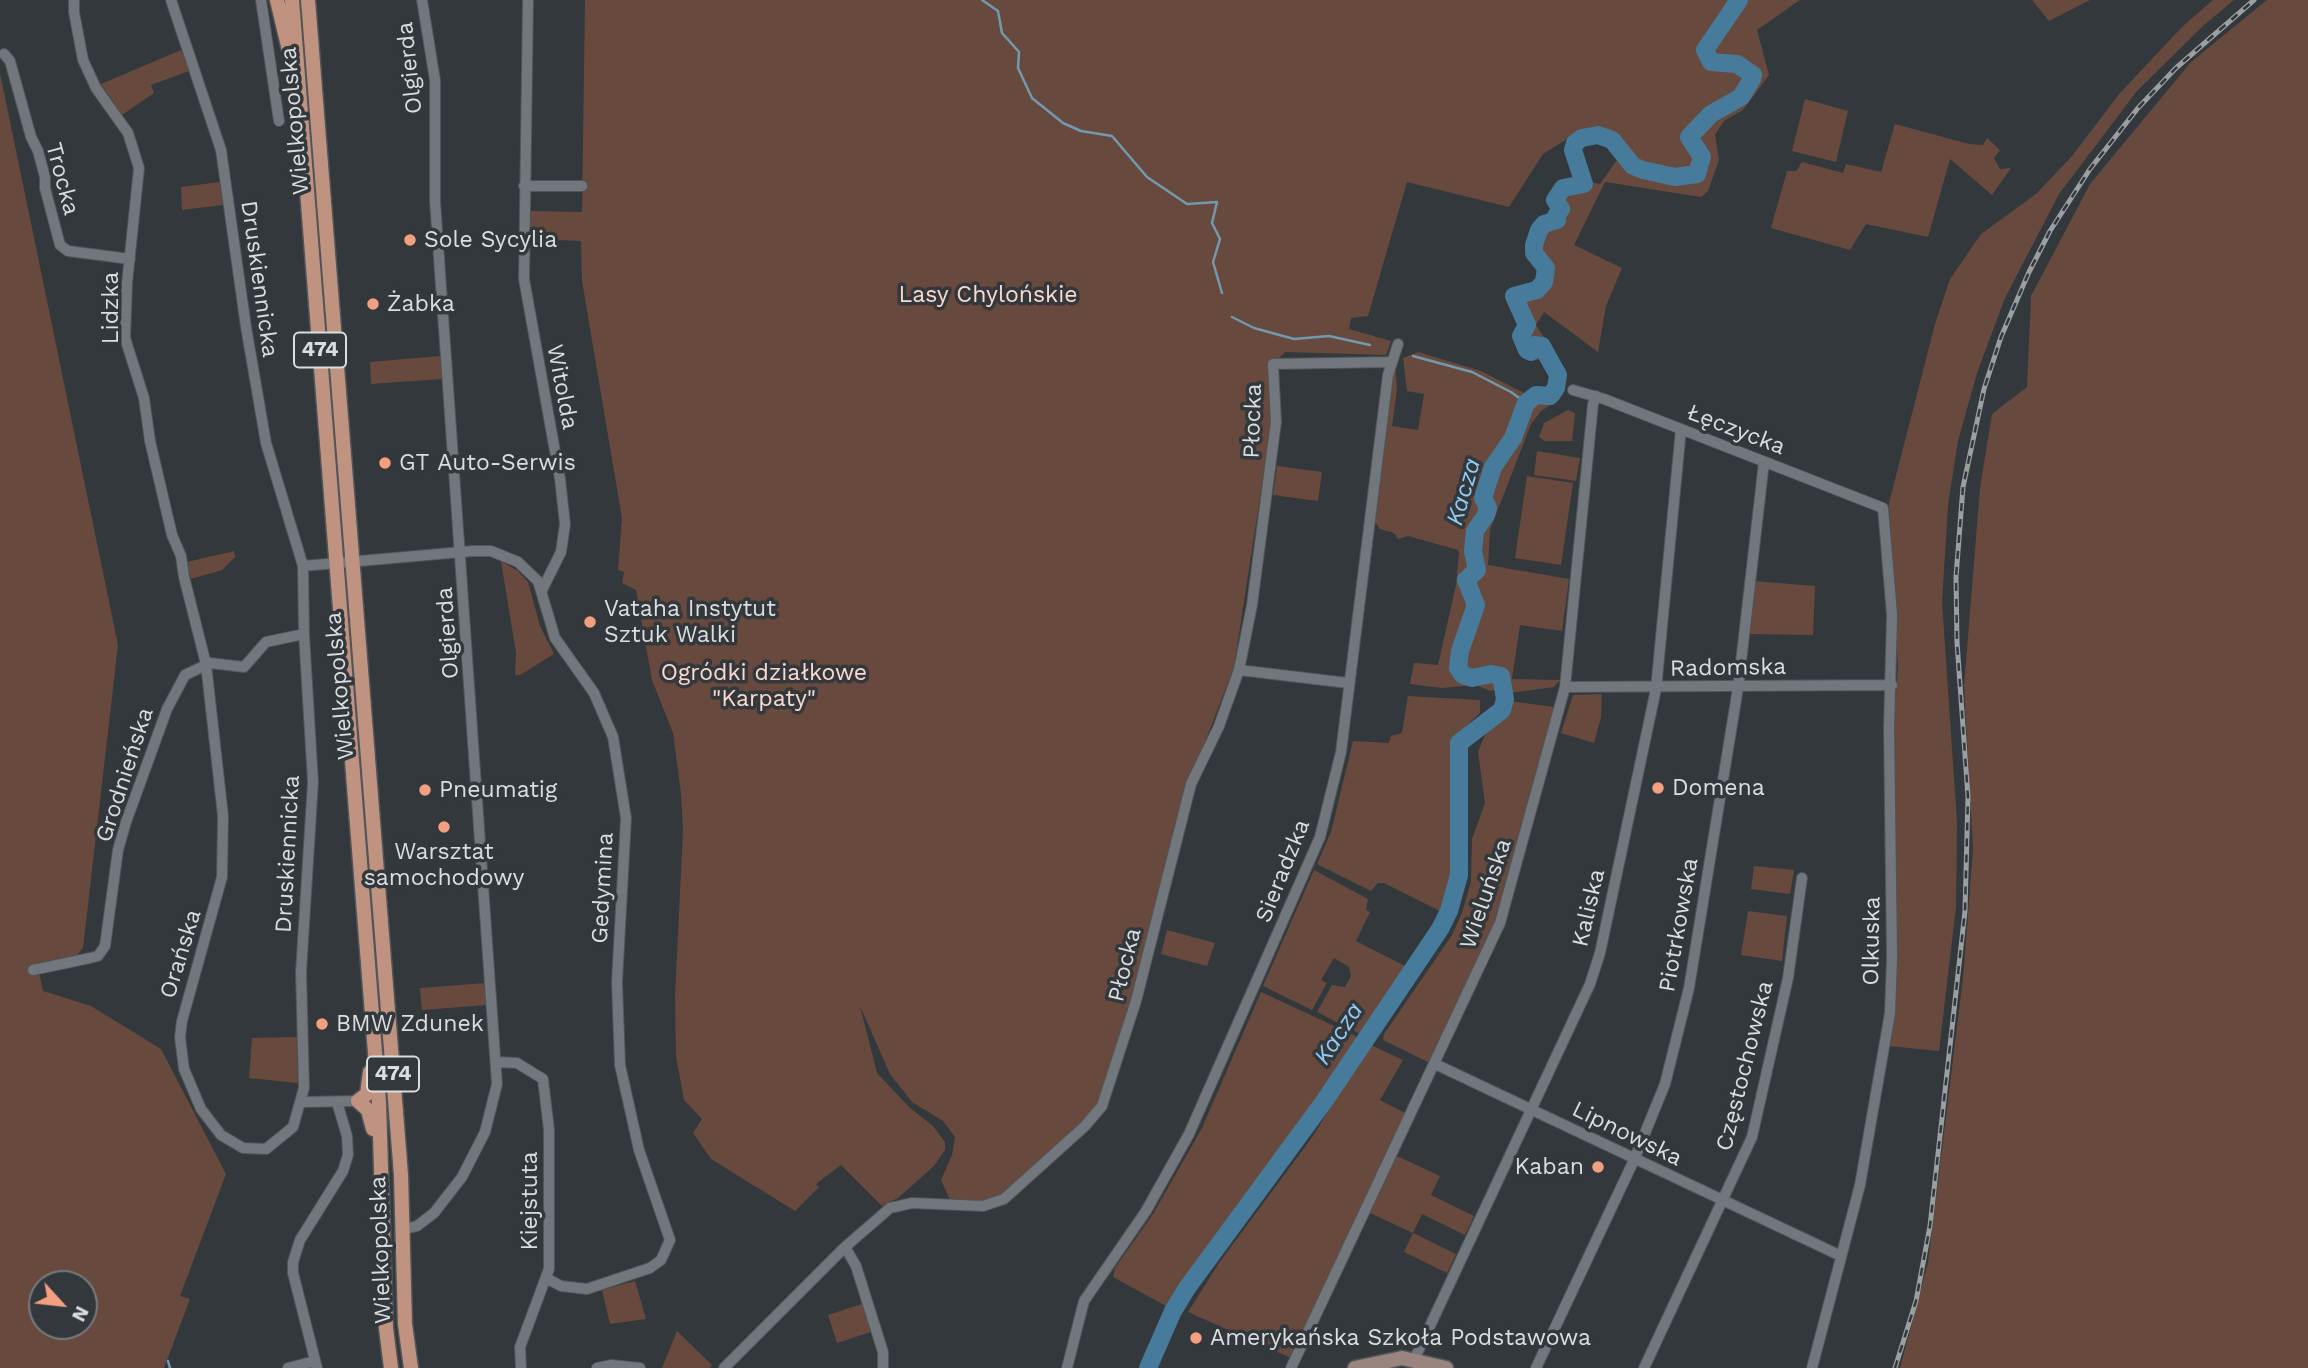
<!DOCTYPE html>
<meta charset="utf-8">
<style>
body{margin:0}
#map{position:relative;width:2308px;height:1368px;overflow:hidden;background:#33383d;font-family:"Work Sans",sans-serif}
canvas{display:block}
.north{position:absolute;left:28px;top:1270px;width:70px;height:70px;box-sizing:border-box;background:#33383d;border:2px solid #767a7e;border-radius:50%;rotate:117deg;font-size:19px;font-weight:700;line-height:28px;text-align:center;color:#dadee0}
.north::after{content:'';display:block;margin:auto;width:24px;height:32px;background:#f2a07f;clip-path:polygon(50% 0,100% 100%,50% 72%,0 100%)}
</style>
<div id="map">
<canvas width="2308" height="1368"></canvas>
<div class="north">N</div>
</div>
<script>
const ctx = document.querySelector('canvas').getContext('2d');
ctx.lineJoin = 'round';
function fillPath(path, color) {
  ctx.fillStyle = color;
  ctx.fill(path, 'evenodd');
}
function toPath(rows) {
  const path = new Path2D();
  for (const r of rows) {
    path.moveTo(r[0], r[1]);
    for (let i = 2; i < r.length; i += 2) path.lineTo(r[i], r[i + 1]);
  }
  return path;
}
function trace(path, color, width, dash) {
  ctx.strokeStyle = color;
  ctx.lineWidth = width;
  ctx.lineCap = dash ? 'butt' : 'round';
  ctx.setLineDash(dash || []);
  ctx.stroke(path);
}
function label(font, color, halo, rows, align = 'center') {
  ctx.font = font + ' "Work Sans",sans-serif';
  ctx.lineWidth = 7;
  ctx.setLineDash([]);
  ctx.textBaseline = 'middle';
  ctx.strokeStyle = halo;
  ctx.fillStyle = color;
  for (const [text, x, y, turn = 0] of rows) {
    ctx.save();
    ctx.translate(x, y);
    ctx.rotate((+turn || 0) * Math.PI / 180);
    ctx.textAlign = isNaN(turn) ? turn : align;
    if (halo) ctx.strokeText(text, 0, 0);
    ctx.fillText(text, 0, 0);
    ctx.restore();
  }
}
const green = toPath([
 [585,0,1800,0,1757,30,1769,75,1743,110,1724,121,1715,135,1719,160,1708,191,1701,197,1605,182,1574,245,1622,268,1606,306,1598,352,1544,312,1536,325,1565,369,1565,381,1560,399,1541,411,1531,424,1490,530,1488,565,1569,579,1562,631,1520,625,1512,679,1560,680,1554,687,1510,693,1511,683,1498,684,1497,689,1490,691,1476,685,1442,688,1410,684,1414,663,1438,665,1456,585,1459,553,1458,550,1408,536,1398,539,1394,533,1380,529,1375,522,1377,506,1395,364,1397,390,1392,426,1418,430,1424,394,1407,391,1403,358,1418,352,1481,371,1526,394,1547,389,1553,375,1542,360,1529,359,1522,351,1518,339,1521,326,1511,294,1514,291,1540,287,1547,274,1546,263,1537,251,1546,227,1553,227,1563,214,1568,191,1579,191,1588,182,1600,184,1624,150,1621,145,1608,133,1591,129,1575,134,1543,154,1509,207,1407,182,1368,316,1351,318,1349,329,1391,341,1386,355,1285,352,1273,364,1272,419,1234,667,1179,809,1133,999,1100,1105,1010,1191,991,1201,951,1202,941,1180,952,1155,955,1137,943,1121,912,1102,890,1074,860,1006,877,1073,910,1108,933,1126,945,1142,945,1150,934,1166,898,1198,882,1206,841,1165,816,1184,819,1187,795,1211,711,1159,693,1133,702,1119,684,1100,676,1056,675,996,683,831,681,793,673,733,652,680,636,590,622,583,624,572,618,570,622,518,582,281,581,241,529,239,530,211,582,212],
 [2032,0,2090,0,2049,21],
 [2213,0,2234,0,2204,25,2137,91,2059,194,2005,298,1977,373,1958,441,1948,505,1942,602,1957,822,1956,907,1939,1051,1889,1046,1896,997,1893,729,1898,669,1889,503,1935,324,1950,279,1981,234,2036,194,2072,156,2120,93,2183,26],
 [2267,0,2308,0,2308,1368,1900,1368,1928,1263,1963,978,1973,850,1964,686,1980,488,1992,414,2027,387,2031,296,2090,184,2191,62],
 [181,50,189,71,151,85,154,93,122,115,101,84],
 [0,73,118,645,83,948,77,955,37,963,43,991,91,1006,161,1049,226,1174,180,1296,190,1299,164,1368,0,1368],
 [42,1284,84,1284,84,1326,42,1326],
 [1805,99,1848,111,1836,162,1792,151],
 [1895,124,1969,144,1983,145,1987,138,2000,150,1994,158,2000,169,2011,168,1992,195,1950,159,1928,237,1866,224,1850,250,1771,228,1787,171,1796,171,1802,162,1843,173,1846,164,1881,172],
 [220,182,223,205,182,210,181,187],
 [440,356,442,379,371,384,370,362],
 [1568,410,1575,413,1572,441,1545,441,1539,437,1544,423],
 [1537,451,1580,458,1576,481,1534,475],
 [1277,466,1322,472,1318,501,1273,495],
 [1527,476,1573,483,1561,565,1515,558],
 [234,551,235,557,222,570,191,579,187,562],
 [501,561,518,571,528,582,540,626,554,654,520,675,515,675,516,653],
 [1754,581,1815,586,1813,635,1749,634],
 [1602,694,1601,717,1594,743,1561,733,1573,695],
 [1408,696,1480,700,1480,713,1460,732,1454,747,1457,793,1452,881,1442,912,1384,883,1378,883,1371,891,1317,864,1331,832,1353,741,1389,743,1391,736,1402,733],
 [1509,701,1554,707,1551,722,1492,929,1430,1063,1383,1040,1384,1034,1452,935,1462,913,1471,882,1472,839,1485,803,1478,752,1485,735,1505,714],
 [1754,866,1794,870,1790,894,1751,889],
 [1314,870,1368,899,1366,910,1370,912,1356,941,1405,966,1360,1034,1317,1012,1332,985,1345,987,1351,976,1349,967,1334,958,1321,980,1327,983,1312,1010,1263,986],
 [1748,911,1787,916,1782,961,1741,955],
 [1167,930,1215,943,1207,966,1161,954],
 [486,983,486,1005,422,1010,420,988],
 [1261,992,1358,1037,1346,1054,1348,1060,1336,1073,1303,1127,1166,1306,1113,1277,1115,1268,1153,1214,1202,1128],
 [297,1037,298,1083,249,1078,252,1038],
 [1369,1044,1403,1060,1380,1100,1407,1114,1291,1358,1188,1312,1219,1263,1313,1136],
 [1397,1156,1440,1176,1431,1195,1474,1216,1465,1235,1422,1214,1413,1233,1456,1254,1447,1273,1404,1252,1413,1233,1370,1213],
 [635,1281,646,1319,610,1324,602,1290],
 [862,1304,871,1332,837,1343,828,1315],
 [677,1331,712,1365,710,1368,662,1368]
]);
const stream = toPath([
 [982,0,998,11,1002,33,1019,52,1018,68,1032,98,1063,123,1081,131,1112,136,1147,177,1187,204,1217,202,1212,223,1220,239,1213,262,1222,293],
 [1731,0,1735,6],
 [1232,317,1254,328,1294,339,1329,336,1370,345],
 [1413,356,1472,372,1511,392,1526,403],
 [168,1361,170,1368]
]);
const river = toPath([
 [1148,1368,1173,1311,1187,1288,1323,1103,1440,929,1449,911,1459,875,1459,743,1502,710,1505,699,1501,676,1491,674,1472,678,1463,675,1458,668,1460,651,1476,605,1466,580,1477,570,1473,551,1475,531,1486,515,1488,508,1483,498,1493,467,1513,438,1526,403,1536,395,1550,396,1556,388,1558,375,1542,346,1535,345,1531,352,1527,350,1521,336,1527,325,1514,296,1537,290,1544,282,1546,268,1534,253,1534,245,1539,230,1544,224,1557,220,1556,216,1561,209,1555,200,1563,188,1584,184,1573,150,1575,143,1582,138,1598,135,1612,140,1633,166,1643,170,1675,177,1697,174,1702,157,1689,137,1711,114,1741,97,1752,79,1753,75,1737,64,1711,62,1705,50,1739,0]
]);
const street = toPath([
 [74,0,74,12,83,60,96,88,128,133,139,168,127,283,125,338,144,398,150,441,172,535,181,556,184,577,206,664,223,816,222,877,182,1021,180,1037,184,1069,201,1109,221,1135,243,1148,266,1149,293,1127,304,1088,301,972,313,782,304,634,303,566,266,443,246,327,221,150,171,0],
 [261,0,279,121],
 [528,0,524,279,560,479,565,524,561,552,542,590],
 [4,54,10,61,31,137,38,151,45,177,45,188,60,245,68,251,130,259],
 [524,186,582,186],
 [1573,390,1604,399,1883,508,1892,615,1889,728,1892,958,1890,1013,1860,1185,1812,1368],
 [303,566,473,551,491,551,518,562,538,581,555,638,594,693,613,737,626,818,617,982,620,1065,639,1150,670,1240,661,1260,650,1268,587,1289,561,1286,546,1278],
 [1239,670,1348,683],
 [1565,687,1892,685],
 [33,970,90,958,98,956,105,946,118,850,126,822,167,709,185,675,210,663,244,667,266,642,304,634],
 [497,1062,517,1063,543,1079,549,1130,549,1269,520,1347,521,1368],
 [1435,1064,1841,1256],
 [302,1102,358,1101],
 [405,1229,417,1226,434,1213,462,1177,485,1132,497,1084,435,201,435,80,422,0],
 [845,1247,856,1266,883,1352,883,1368],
 [1414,1360,1590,984,1600,953,1656,689,1681,429],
 [288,1368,315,1361],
 [317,1368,293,1273,293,1262,300,1240,343,1171,348,1155,347,1136,337,1102],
 [597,1368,611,1365,640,1368],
 [724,1368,845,1247,890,1208,912,1203,983,1206,1004,1199,1085,1126,1102,1106,1136,1001,1191,784,1219,726,1239,670,1252,605,1276,422,1273,364,1391,362],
 [1067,1368,1084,1301,1146,1211,1189,1134,1320,837,1341,752,1388,375,1398,344],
 [1291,1368,1500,923,1565,687,1593,404,1596,396],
 [1536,1368,1634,1160,1665,1084,1689,988,1738,688,1764,462],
 [1644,1368,1752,1137,1788,978,1802,878]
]);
const secondary = toPath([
 [1355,1368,1402,1358,1446,1368]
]);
const primary = toPath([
 [277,0,289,50],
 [292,0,379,1103,386,1328,391,1368],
 [308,0,401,1175,405,1324,411,1368],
 [370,1072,367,1094,358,1101,368,1110,373,1129]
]);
const rail = toPath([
 [1895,1368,1916,1301,1930,1226,1965,911,1968,797,1957,642,1956,577,1963,487,1984,389,2001,337,2029,272,2050,231,2090,169,2138,108,2176,68,2254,0]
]);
const markers = [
 [410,240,7,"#f2a07f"],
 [373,304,7,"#f2a07f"],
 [385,463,7,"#f2a07f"],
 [590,622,7,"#f2a07f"],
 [1658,788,7,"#f2a07f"],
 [425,790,7,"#f2a07f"],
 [444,827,7,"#f2a07f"],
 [322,1024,7,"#f2a07f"],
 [1598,1167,7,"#f2a07f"],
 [1196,1338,7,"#f2a07f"]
];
const shields = [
 [320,350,52],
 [393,1074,52]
];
const shieldNames = [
 ["474",320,350],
 ["474",393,1074]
];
const streetNames = [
 ["Olgierda",410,68,-96],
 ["Wielkopolska",295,121,-95],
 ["Trocka",62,179,75],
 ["Druskiennicka",259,279,82],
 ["Lidzka",111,308,-90],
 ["Witolda",562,387,79],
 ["Płocka",1253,421,-88],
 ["Łęczycka",1736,430,21],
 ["Olgierda",448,633,-94],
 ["Radomska",1728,668,-1],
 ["Wielkopolska",340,686,-95],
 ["Grodnieńska",125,775,-72],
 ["Druskiennicka",288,854,-87],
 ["Sieradzka",1283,871,-68],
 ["Gedymina",603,888,-87],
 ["Wieluńska",1486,894,-71],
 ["Kaliska",1589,908,-77],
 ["Piotrkowska",1679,925,-80],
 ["Olkuska",1872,941,-89],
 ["Orańska",181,954,-73],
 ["Płocka",1125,965,-76],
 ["Częstochowska",1745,1066,-76],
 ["Lipnowska",1627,1134,26],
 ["Kiejstuta",530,1201,-90],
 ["Wielkopolska",381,1250,-92]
];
const poiNames = [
 ["Sole Sycylia",424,240],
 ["Żabka",387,304],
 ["GT Auto-Serwis",399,463],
 ["Vataha Instytut",604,609],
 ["Sztuk Walki",604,635],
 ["Domena",1672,788],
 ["Pneumatig",439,790],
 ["Warsztat",444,852,"center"],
 ["samochodowy",444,878,"center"],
 ["BMW Zdunek",336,1024],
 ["Kaban",1584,1167,"right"],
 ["Amerykańska Szkoła Podstawowa",1210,1338]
];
const parkNames = [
 ["Lasy Chylońskie",988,295],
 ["Ogródki działkowe",764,673],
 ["\"Karpaty\"",764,699]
];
const waterNames = [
 ["Kacza",1464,492,-74],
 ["Kacza",1339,1034,-57]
];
fillPath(green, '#674a3d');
trace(stream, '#7399b0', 2.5);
trace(river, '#477b9c', 18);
trace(street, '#505559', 12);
trace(secondary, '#505559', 17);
trace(primary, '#505559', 17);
trace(street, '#71777c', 10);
trace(secondary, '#99857e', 14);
trace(primary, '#c09381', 14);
trace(rail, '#9a9fa2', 5);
trace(rail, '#33383d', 2.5, [8]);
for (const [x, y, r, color] of markers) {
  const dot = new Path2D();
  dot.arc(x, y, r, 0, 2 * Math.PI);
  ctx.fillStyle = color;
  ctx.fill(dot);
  trace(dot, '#33383d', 2.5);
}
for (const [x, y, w] of shields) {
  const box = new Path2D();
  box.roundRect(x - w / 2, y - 17.5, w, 35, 5);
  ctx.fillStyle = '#33383d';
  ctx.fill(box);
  trace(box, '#dadee0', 2);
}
label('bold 21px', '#dadee0', null, shieldNames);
label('23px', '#dadee0', '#33383d', streetNames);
label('23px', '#dadee0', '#33383d', poiNames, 'left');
label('23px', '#fbd9cc', '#33383d', parkNames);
label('italic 24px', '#90ccf5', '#33383d', waterNames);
</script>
